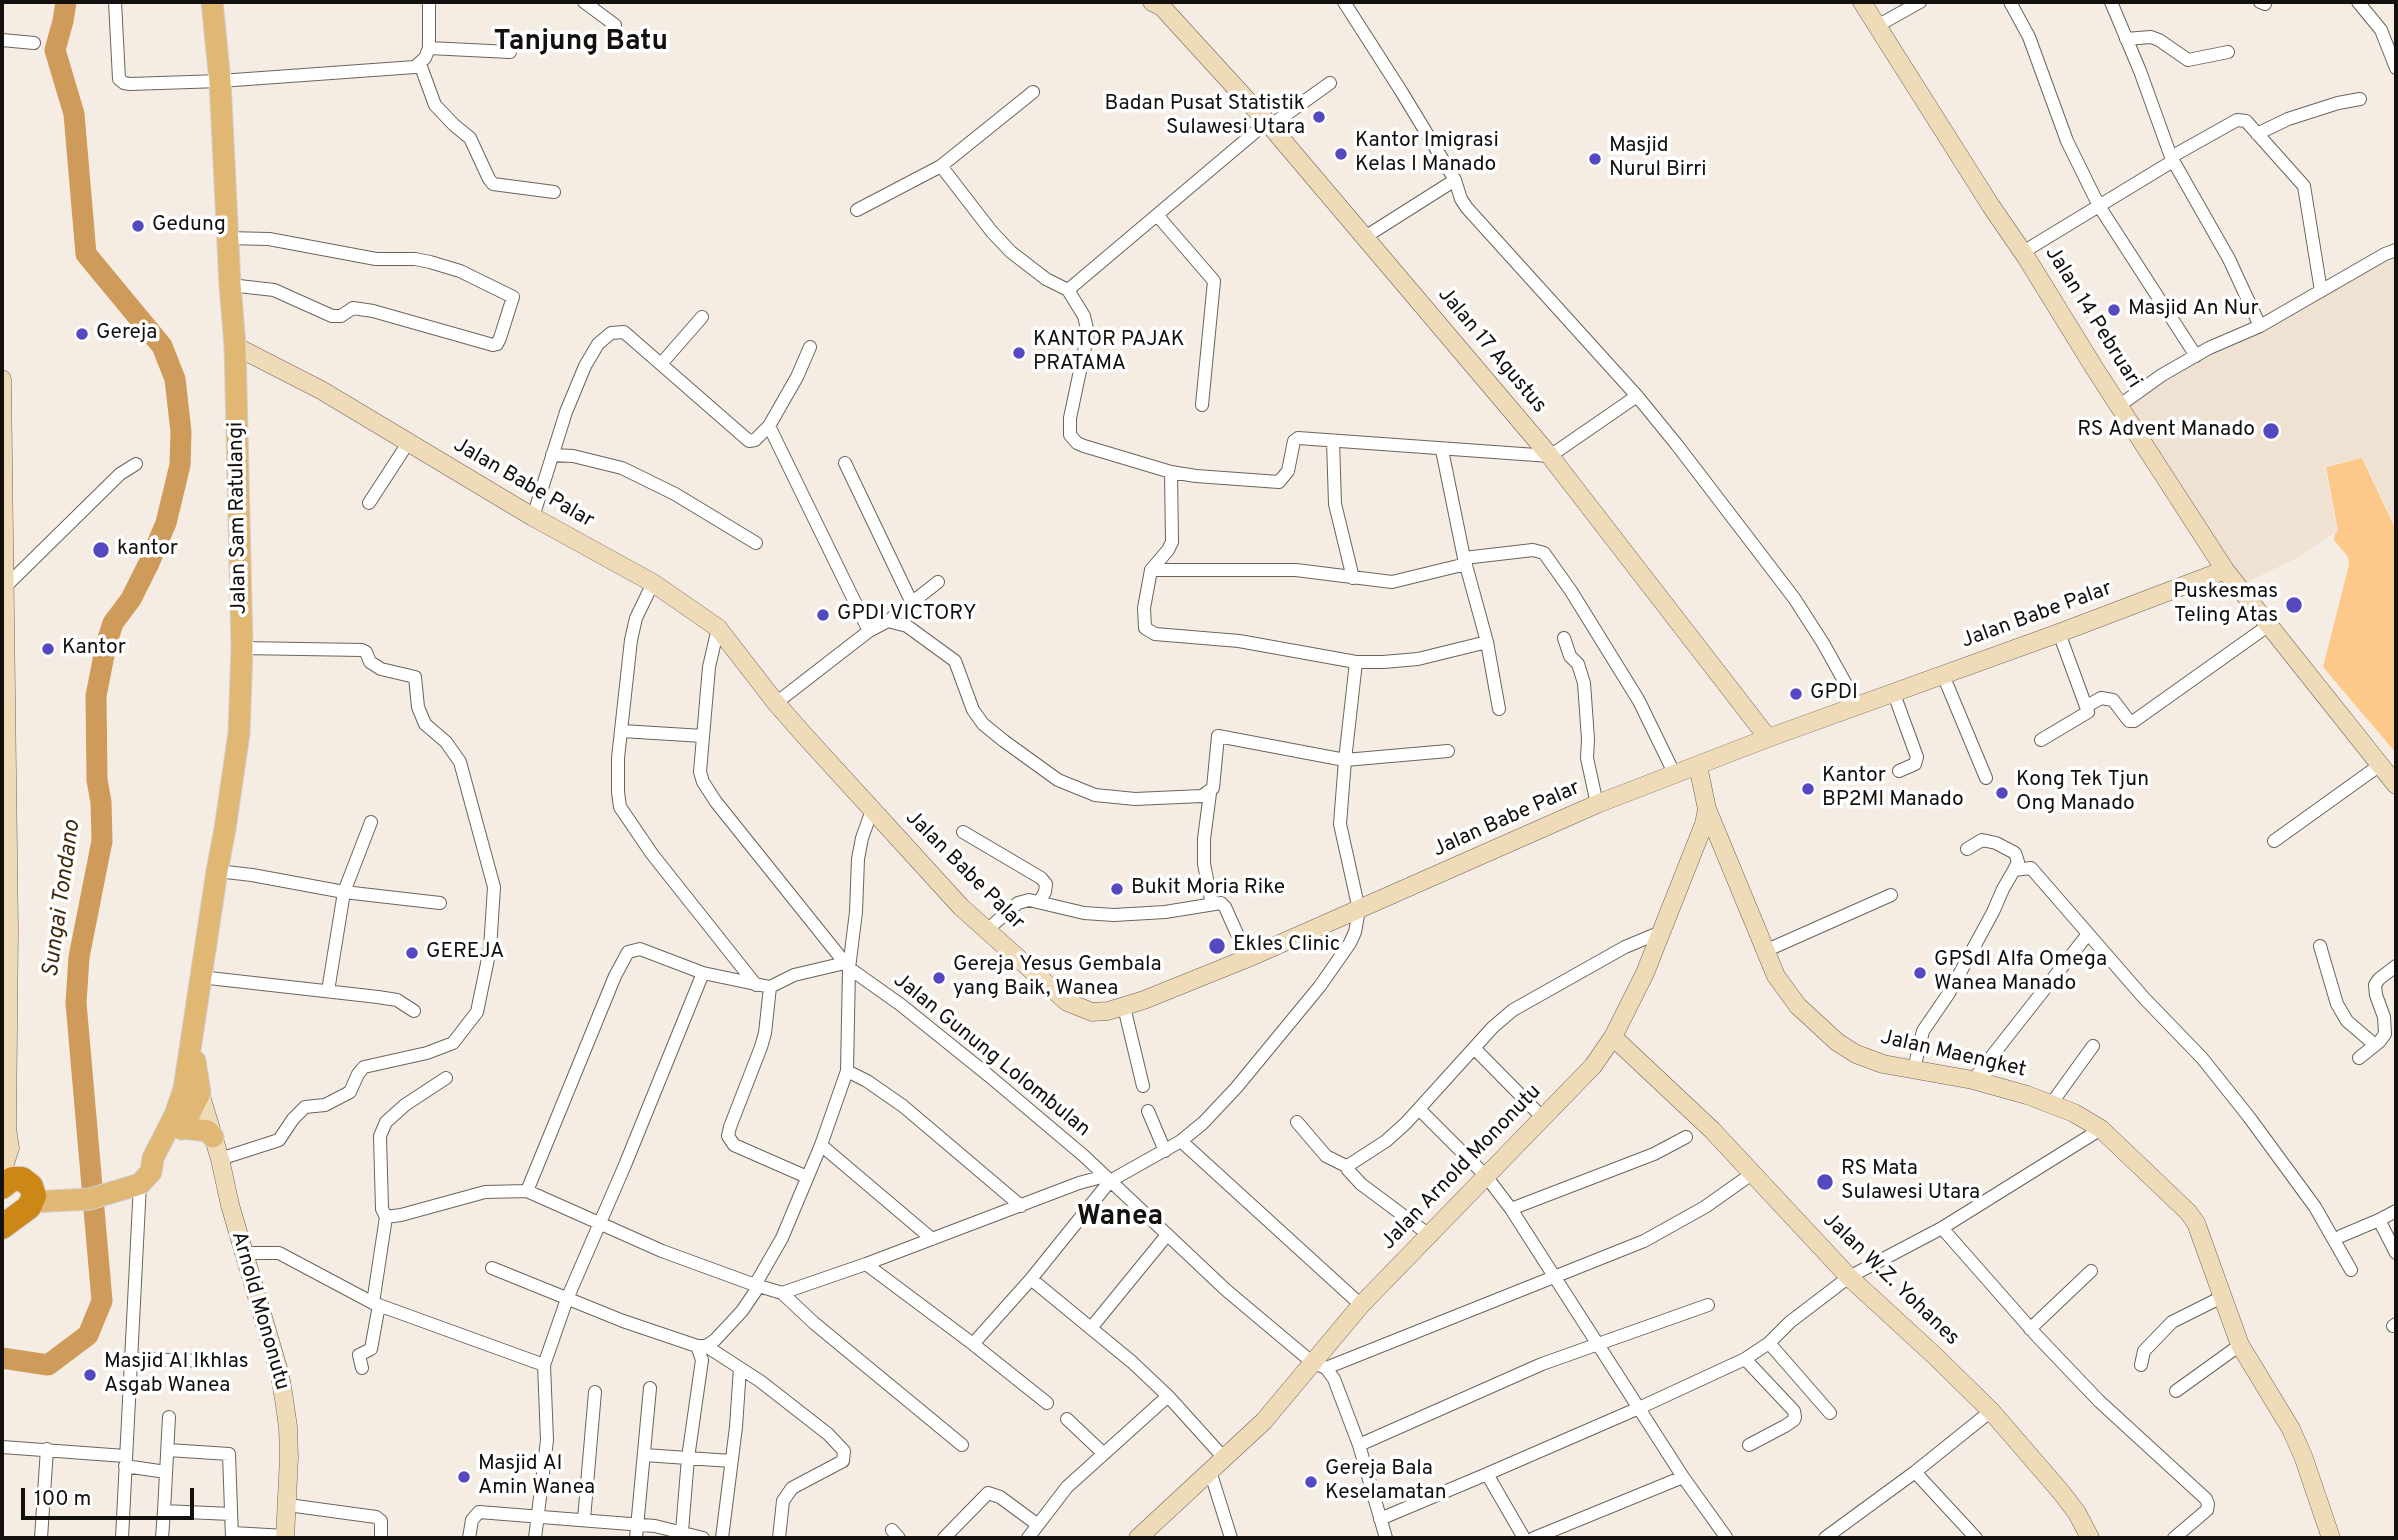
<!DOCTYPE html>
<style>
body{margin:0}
#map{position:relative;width:2398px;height:1540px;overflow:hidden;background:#f5ede3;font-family:Overpass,sans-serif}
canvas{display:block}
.frame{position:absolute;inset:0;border:4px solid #13100d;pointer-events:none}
.scale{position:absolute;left:21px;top:1488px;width:173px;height:32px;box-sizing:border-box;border:4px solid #13100d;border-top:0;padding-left:9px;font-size:21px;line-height:24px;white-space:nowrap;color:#13100d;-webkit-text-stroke:5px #fff;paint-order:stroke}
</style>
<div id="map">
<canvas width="2398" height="1540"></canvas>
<div class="frame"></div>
<div class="scale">100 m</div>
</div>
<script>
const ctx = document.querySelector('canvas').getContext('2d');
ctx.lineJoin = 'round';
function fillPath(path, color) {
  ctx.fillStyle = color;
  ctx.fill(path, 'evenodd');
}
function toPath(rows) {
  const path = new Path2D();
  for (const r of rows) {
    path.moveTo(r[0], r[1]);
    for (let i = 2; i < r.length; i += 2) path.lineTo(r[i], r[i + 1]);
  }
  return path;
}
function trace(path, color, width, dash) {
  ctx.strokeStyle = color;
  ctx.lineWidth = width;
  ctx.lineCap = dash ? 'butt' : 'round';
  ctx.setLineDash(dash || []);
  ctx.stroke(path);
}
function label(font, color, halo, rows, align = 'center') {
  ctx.font = font + ' Overpass,sans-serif';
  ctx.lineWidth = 7;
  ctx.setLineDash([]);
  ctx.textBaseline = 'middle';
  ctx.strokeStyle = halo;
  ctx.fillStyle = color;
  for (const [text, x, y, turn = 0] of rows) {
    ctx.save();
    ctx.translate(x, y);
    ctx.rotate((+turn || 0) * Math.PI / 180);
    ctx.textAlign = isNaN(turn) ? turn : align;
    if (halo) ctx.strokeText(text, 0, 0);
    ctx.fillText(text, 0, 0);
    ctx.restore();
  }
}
const built = toPath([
 [2393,253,2396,253,2396,528,2363,458,2325,466,2337,531,2295,559,2243,584,2129,404,2191,366]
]);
const green = toPath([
 [2362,458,2396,530,2396,753,2323,667,2349,565,2348,557,2334,540,2335,533,2338,531,2326,467]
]);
const river = toPath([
 [2,1358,48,1365,88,1335,102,1301,76,1003,79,957,102,841,101,802,97,780,96,696,106,645,113,623,131,599,149,563,166,523,180,465,181,432,175,379,162,346,86,254,74,114,55,50,63,21,66,2]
]);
const street = toPath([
 [115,2,119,79,124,83,130,84,220,81,415,67,425,58,429,48,429,2],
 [584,2,615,25],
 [1344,2,1401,91,1455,180,1461,199,1467,208,1637,396,1677,445,1794,598,1823,643,1858,706],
 [2010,2,2029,37,2067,141,2099,206,2196,356],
 [2111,2,2140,71,2171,157,2229,259,2260,326,2385,254,2396,250],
 [2260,2,2265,4],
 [2358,2,2381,30,2396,68],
 [1877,26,1920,2],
 [2126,39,2151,37,2159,40,2188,60,2228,52],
 [2,40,34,43],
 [429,48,510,52],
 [420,64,435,105,454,125,470,138,489,179,493,184,554,192],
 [1033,92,941,166,992,232,1011,252,1046,279,1068,290],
 [1267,122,1068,290,1084,316,1088,333,1070,418,1070,435,1077,443,1084,446,1171,472,1172,542,1168,550,1151,570,1144,608,1145,628,1155,634,1239,641,1356,662,1383,662,1418,659,1487,642],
 [1270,126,1330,83],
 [2257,134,2288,119,2338,103,2360,99],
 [2171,157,2237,120,2246,121,2304,186,2321,291],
 [857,210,941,166],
 [1157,215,1214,281,1202,405],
 [1365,237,1455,180],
 [227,238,269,239,376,259,415,259,430,262,460,271,513,297,500,338,497,344,493,345,373,311,353,308,341,316,332,316,274,290,230,285],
 [2023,252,2173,161],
 [661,364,702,317],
 [2120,405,2162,375,2209,348,2260,326],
 [769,426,869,631],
 [1333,441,1335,504,1353,578],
 [1442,450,1464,558,1487,642,1499,709],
 [552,455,573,456,622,468,675,494,756,543],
 [845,463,911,601],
 [1171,472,1196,476,1279,482,1288,471,1294,441,1298,438,1550,456,1637,396],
 [369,503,408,443],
 [533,517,566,412,585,366,598,344,611,333,624,332,749,441,755,440,769,426,797,377,810,347],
 [1464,558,1533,550,1544,553,1571,591,1639,701,1675,775],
 [1151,570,1296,570,1392,582,1466,564],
 [653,583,636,618,631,640,618,758,618,792,620,807,652,854,756,985],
 [6,586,120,474,136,464],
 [888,621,938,582],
 [718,628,709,667,700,772,703,782,716,802,849,968,901,1005,988,1075,1084,1156,1226,1290,1313,1363,1326,1368,1334,1379,1359,1445,1386,1538],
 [1564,638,1570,656,1578,664,1584,683,1588,739,1587,758,1597,804],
 [1943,675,1986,778],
 [1894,694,1917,757,1915,764,1899,771],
 [776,703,869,631,888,621,907,626,955,661,973,710,983,724,1004,741,1058,780,1095,795,1135,799,1202,796,1213,788,1218,736,1345,760,1448,751],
 [2087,706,2101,698,2113,700,2129,721,2134,721,2269,625],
 [622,731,703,736],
 [2041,740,2088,712,2059,633],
 [1210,793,1204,839,1204,864,1212,904],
 [963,832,1041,878,1046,884,1045,892,1039,902],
 [2274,841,2380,765],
 [1967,849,1982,840,1996,843,2015,853,2018,862,2014,870],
 [217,871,252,875,344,892,440,903],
 [988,929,1018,903,1029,900,1084,913,1114,915,1165,912,1221,903,1225,907,1248,958],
 [2320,946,2337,1004,2347,1021,2375,1045],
 [1765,951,1891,895],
 [200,977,378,997,397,1000,414,1011],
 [770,987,765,1033,761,1047,730,1127,728,1136,734,1145,807,1177],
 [328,991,344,892,371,822],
 [1124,1007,1143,1086],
 [1474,1048,1543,1118],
 [2359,1058,2380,1041,2385,1034,2384,1017,2376,995,2375,985,2379,979,2396,966],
 [1914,1069,1923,1031,1949,993,1993,912,2003,889,2014,870,2031,868,2144,998,2202,1058,2249,1117,2315,1207,2351,1270],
 [847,1071,867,1081,903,1106,1021,1206],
 [1973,1080,2088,934],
 [2051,1104,2093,1046],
 [1419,1109,1486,1176,1511,1209,1683,1477],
 [1148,1111,1165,1151],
 [1297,1122,1326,1156,1348,1167],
 [1181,1141,1361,1305],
 [821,1145,932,1239],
 [220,1159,279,1140,293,1119,305,1107,325,1105,350,1092,358,1074,364,1067,427,1053,453,1043,477,1012,490,949,494,887,460,762,446,742,425,724,418,707,415,677,381,669,370,662,366,652,362,650,242,648],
 [527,1191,615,976,628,952,640,949,703,973,770,987,794,975,845,963],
 [1511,1209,1654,1154,1686,1137],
 [2396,1211,2379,1220,2396,1253],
 [386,1217,401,1215,485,1192,527,1191,662,1251,755,1285],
 [1942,1228,2037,1336,2099,1401,2206,1499,2208,1504,2207,1510,2174,1538],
 [1428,1234,1361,1184,1348,1170,1349,1165,1386,1141,1406,1123,1493,1027,1513,1010,1625,947,1661,932],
 [2341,1236,2379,1220],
 [243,1253,279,1253,373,1303,544,1365],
 [866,1264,973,1344,1047,1403],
 [492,1268,623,1321,697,1346,706,1346,715,1340,742,1311,759,1286,755,1285,782,1238,821,1145,847,1071,849,968,856,912,858,859,862,838,872,810],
 [1031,1279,1132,1362,1168,1396,1224,1458],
 [759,1286,782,1293,866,1264,1079,1183,1105,1176],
 [782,1293,814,1323,962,1445],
 [373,1303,386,1217,382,1209,380,1136,386,1122,405,1105,446,1078],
 [2393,1326,2396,1324],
 [1091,1328,1167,1235],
 [2030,1329,2091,1271],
 [1769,1343,1830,1413],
 [973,1344,1031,1279,1110,1181,1181,1141,1203,1123,1236,1088,1320,986,1350,943,1355,932,1359,910,1340,824,1345,760,1356,662],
 [706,1346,760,1381,828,1434,844,1451,843,1461,792,1488,783,1501,779,1538],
 [130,1359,211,1361],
 [1745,1359,1794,1411,1795,1417,1794,1420,1785,1426,1749,1445],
 [2141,1365,2144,1351,2172,1322,2222,1297],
 [362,1368,359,1355,371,1349,379,1305],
 [1326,1368,1644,1241,1705,1207,1753,1173],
 [2176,1391,2240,1345],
 [169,1417,164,1511,231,1514],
 [1067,1419,1104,1454],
 [1359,1445,1542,1364,1708,1305],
 [2,1447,125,1456],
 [168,1450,229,1454,232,1538],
 [644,1455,731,1461],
 [125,1466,166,1472],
 [1210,1471,1231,1538],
 [1915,1472,1976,1538],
 [1487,1474,1639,1408,1745,1359,1769,1343,1790,1322,1849,1277,1942,1228,2101,1129],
 [288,1505,376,1517,381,1521,381,1538],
 [584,1519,595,1392],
 [1380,1519,1487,1474,1524,1538],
 [892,1530,899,1538],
 [682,1531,688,1458,702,1360,697,1346],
 [233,1533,285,1536],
 [41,1538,47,1449],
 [122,1538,140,1184],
 [162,1538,164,1511],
 [469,1538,472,1520,479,1512,655,1526,703,1538],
 [535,1538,547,1440,544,1365,567,1299,625,1165,703,973],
 [636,1538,650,1388],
 [722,1538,736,1427,740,1368],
 [944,1538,988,1493,1000,1497,1038,1525],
 [1028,1538,1067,1487,1168,1396],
 [1534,1538,1683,1477,1726,1537],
 [1825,1538,1915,1472,1991,1411]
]);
const secondary = toPath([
 [1152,2,1162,7,1267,122,1550,456,1768,738],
 [1862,2,1991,206,2026,257,2095,369,2225,570,2396,785],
 [235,346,321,390,533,517,653,583,718,628,776,703,805,736,961,907,1067,1002,1092,1012,1108,1011,1144,1000,1248,958,1597,804,1768,738,2059,633,2225,570],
 [2,379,9,931,7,1129,10,1148,2,1172],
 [1707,809,1776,976,1798,1006,1837,1042,1856,1054,1883,1064,1973,1080,2027,1095,2074,1113,2101,1129,2188,1212,2196,1223,2240,1345,2291,1429,2303,1456,2331,1538],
 [1613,1037,1712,1130,1849,1277,1935,1356,1991,1411,2061,1492,2077,1513,2090,1538],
 [200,1093,220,1159,230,1205,280,1375,284,1399,288,1427,289,1457,285,1538],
 [1138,1538,1264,1421,1361,1305,1593,1066,1613,1037,1645,973,1704,824,1707,809,1698,766]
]);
const primary = toPath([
 [183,1128,208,1131,213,1137],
 [182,1129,200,1093,195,1061],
 [32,1202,90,1199,140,1184,151,1172,153,1158,175,1115,184,1089,217,871,225,829,239,733,242,648,235,346,230,285,220,81,212,2]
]);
const highway = toPath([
 [2,1187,12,1179,22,1179,31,1186,34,1196,29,1207,2,1227]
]);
const markers = [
 [1319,117,7,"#5449c0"],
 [1341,154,7,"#5449c0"],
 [1595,159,7,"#5449c0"],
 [138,226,7,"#5449c0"],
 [2114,310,7,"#5449c0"],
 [82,334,7,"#5449c0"],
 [1019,353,7,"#5449c0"],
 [2271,431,9,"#5449c0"],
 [101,550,9,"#5449c0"],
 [2294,605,9,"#5449c0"],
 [823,615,7,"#5449c0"],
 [48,649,7,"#5449c0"],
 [1796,694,7,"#5449c0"],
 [1808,789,7,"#5449c0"],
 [2002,793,7,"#5449c0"],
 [1117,889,7,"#5449c0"],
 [1217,946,9,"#5449c0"],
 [412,953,7,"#5449c0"],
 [1920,973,7,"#5449c0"],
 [939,978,7,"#5449c0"],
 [1825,1182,9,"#5449c0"],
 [90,1375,7,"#5449c0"],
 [464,1477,7,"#5449c0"],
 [1311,1482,7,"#5449c0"]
];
const poiNames = [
 ["Badan Pusat Statistik",1305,105,"right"],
 ["Sulawesi Utara",1305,129,"right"],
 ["Kantor Imigrasi",1355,142],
 ["Kelas I Manado",1355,166],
 ["Masjid",1609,147],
 ["Nurul Birri",1609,171],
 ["Gedung",152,226],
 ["Masjid An Nur",2128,310],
 ["Gereja",96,334],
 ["KANTOR PAJAK",1033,341],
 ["PRATAMA",1033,365],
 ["RS Advent Manado",2255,431,"right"],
 ["kantor",117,550],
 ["Puskesmas",2278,593,"right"],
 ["Teling Atas",2278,617,"right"],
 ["GPDI VICTORY",837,615],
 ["Kantor",62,649],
 ["GPDI",1810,694],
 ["Kantor",1822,777],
 ["BP2MI Manado",1822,801],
 ["Kong Tek Tjun",2016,781],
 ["Ong Manado",2016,805],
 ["Bukit Moria Rike",1131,889],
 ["Ekles Clinic",1233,946],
 ["GEREJA",426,953],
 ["GPSdI Alfa Omega",1934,961],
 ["Wanea Manado",1934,985],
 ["Gereja Yesus Gembala",953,966],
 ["yang Baik, Wanea",953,990],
 ["RS Mata",1841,1170],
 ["Sulawesi Utara",1841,1194],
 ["Masjid Al Ikhlas",104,1363],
 ["Asgab Wanea",104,1387],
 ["Masjid Al",478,1465],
 ["Amin Wanea",478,1489],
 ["Gereja Bala",1325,1470],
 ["Keselamatan",1325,1494]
];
const streetNames = [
 ["Jalan 14 Pebruari",2092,318,58],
 ["Jalan 17 Agustus",1491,351,50],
 ["Jalan Babe Palar",523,484,30],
 ["Jalan Sam Ratulangi",239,518,-91],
 ["Jalan Babe Palar",2037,616,-20],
 ["Jalan Babe Palar",1507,820,-24],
 ["Jalan Babe Palar",964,871,45],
 ["Jalan Maengket",1953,1055,13],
 ["Jalan Gunung Lolombulan",991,1056,39],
 ["Jalan Arnold Mononutu",1462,1168,-46],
 ["Jalan W.Z. Yohanes",1890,1280,44],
 ["Arnold Mononutu",259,1311,74]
];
const waterNames = [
 ["Sungai Tondano",63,899,-82]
];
const districtNames = [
 ["Tanjung Batu",581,43],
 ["Wanea",1120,1218]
];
fillPath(built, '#f0e2d2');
fillPath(green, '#fdc98a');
trace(river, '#cf9b5a', 21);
trace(street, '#6b645b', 14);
trace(secondary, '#6b645b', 19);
trace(primary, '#d0cfcf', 23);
trace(highway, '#d0cfcf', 26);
trace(street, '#fff', 12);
trace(secondary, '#f0dbb9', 18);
trace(primary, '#e0b773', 21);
trace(highway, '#cc8716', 24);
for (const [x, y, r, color] of markers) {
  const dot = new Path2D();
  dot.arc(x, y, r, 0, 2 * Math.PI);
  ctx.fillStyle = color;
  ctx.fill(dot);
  trace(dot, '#fff', 2.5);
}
label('21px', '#13100d', '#fff', poiNames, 'left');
label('21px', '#13100d', '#fff', streetNames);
label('italic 23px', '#402b0d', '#fff', waterNames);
label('bold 28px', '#13100d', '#fff', districtNames);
</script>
